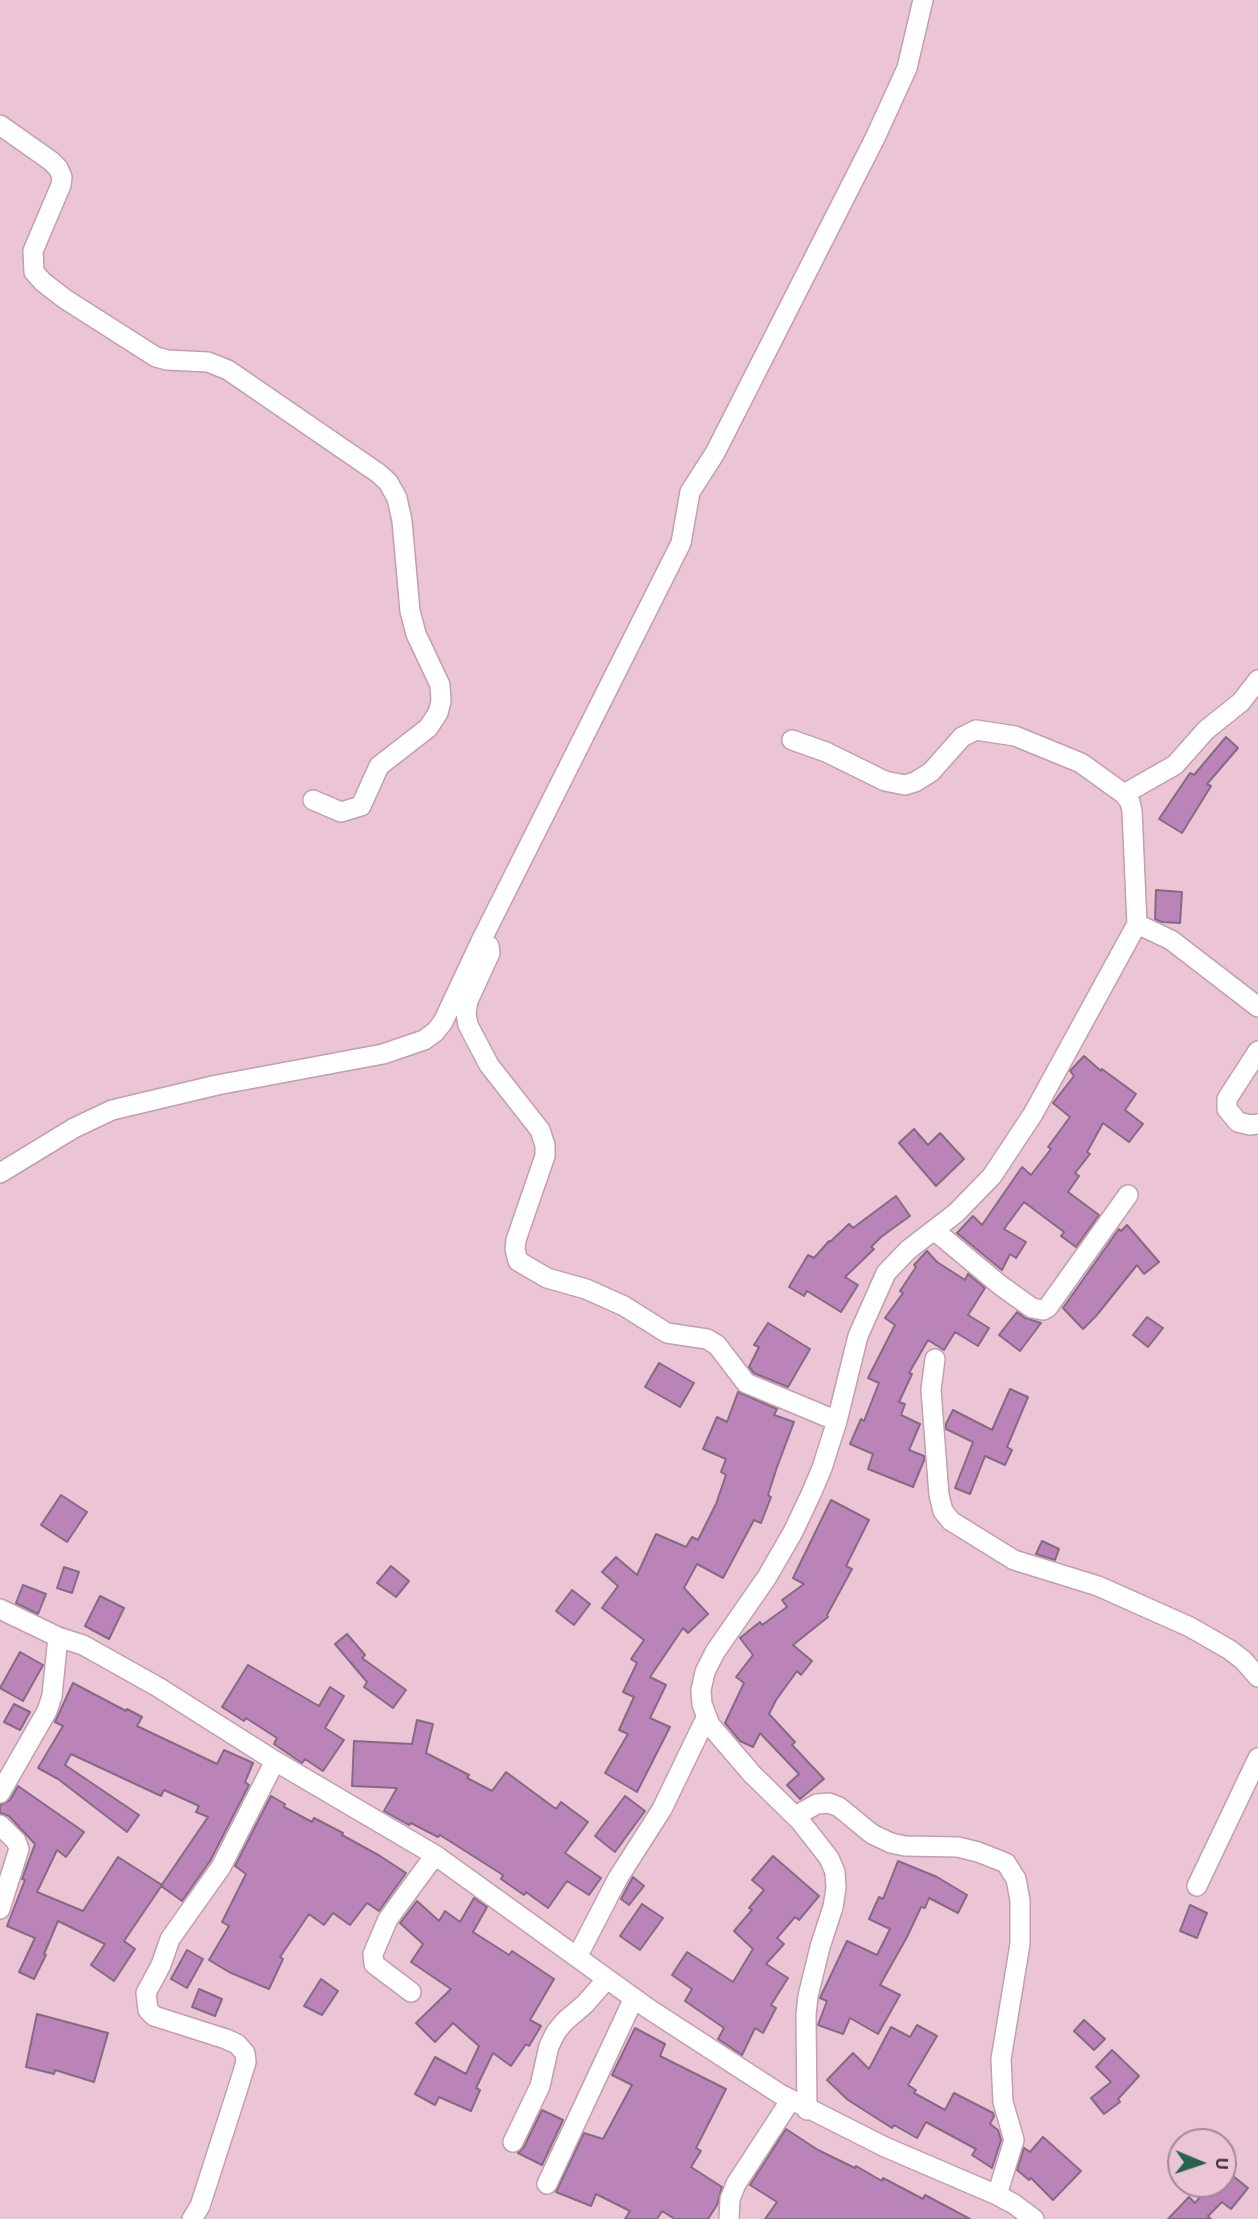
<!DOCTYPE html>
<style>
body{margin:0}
#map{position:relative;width:1258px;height:2219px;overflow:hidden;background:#ebc4d6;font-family:"Alegreya Sans",sans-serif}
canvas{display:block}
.north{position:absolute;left:1167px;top:2128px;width:70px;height:70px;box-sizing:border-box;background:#ebc4d6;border:2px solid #a58896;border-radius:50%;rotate:92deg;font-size:19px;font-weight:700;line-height:28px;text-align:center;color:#3d2e35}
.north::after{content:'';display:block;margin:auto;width:24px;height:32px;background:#26634e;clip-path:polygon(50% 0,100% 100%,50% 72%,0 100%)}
</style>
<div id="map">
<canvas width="1258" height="2219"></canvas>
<div class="north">U</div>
</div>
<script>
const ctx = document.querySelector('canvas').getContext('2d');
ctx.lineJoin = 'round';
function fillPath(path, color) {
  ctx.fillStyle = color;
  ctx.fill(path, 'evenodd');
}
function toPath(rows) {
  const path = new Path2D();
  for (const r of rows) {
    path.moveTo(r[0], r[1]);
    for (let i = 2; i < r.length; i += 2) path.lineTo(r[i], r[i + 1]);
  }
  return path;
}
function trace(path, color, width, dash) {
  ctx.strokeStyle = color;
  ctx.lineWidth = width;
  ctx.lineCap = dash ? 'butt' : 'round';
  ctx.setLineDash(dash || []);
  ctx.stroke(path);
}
const building = toPath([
 [1226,737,1238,748,1207,784,1211,786,1182,833,1159,819,1190,773,1194,775,1226,737],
 [1156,890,1182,892,1180,923,1162,922,1155,919,1156,890],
 [1084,1056,1101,1071,1102,1069,1136,1094,1125,1110,1143,1124,1129,1142,1103,1123,1087,1152,1090,1154,1075,1173,1079,1176,1068,1192,1099,1215,1076,1247,1061,1236,1064,1232,1024,1202,1004,1229,1026,1242,1016,1258,1010,1254,1002,1270,957,1233,973,1216,982,1225,1022,1167,1031,1175,1051,1149,1048,1147,1070,1117,1053,1103,1074,1076,1070,1071,1084,1056],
 [914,1129,928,1145,940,1133,964,1159,936,1186,899,1143,914,1129],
 [896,1196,910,1216,881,1237,871,1247,874,1249,845,1277,858,1285,841,1312,807,1291,804,1296,789,1287,808,1255,814,1258,829,1241,830,1242,849,1224,853,1228,896,1196],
 [1127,1225,1159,1262,1144,1274,1137,1265,1096,1316,1083,1329,1063,1308,1119,1229,1121,1231,1127,1225],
 [927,1251,937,1262,965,1280,968,1274,985,1288,968,1315,989,1328,978,1346,955,1332,944,1350,928,1340,909,1373,912,1374,899,1402,905,1404,901,1415,920,1424,909,1450,924,1456,924,1460,913,1487,868,1469,873,1454,850,1444,861,1419,864,1421,879,1383,868,1378,895,1325,885,1318,903,1293,900,1291,916,1267,914,1265,927,1251],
 [1017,1312,1025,1318,1041,1323,1020,1351,999,1335,1017,1312],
 [1147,1317,1163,1328,1148,1347,1133,1335,1147,1317],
 [768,1323,810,1349,788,1387,754,1373,749,1367,759,1347,754,1345,768,1323],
 [659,1363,694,1383,680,1407,645,1387,659,1363],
 [1010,1389,1028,1397,1007,1447,1012,1450,1005,1465,985,1456,970,1494,955,1488,973,1442,946,1429,946,1424,953,1410,992,1430,1010,1389],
 [738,1392,777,1409,774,1415,794,1422,777,1467,768,1495,771,1497,761,1523,754,1520,723,1578,697,1564,684,1588,708,1614,688,1633,683,1628,650,1677,666,1685,650,1718,670,1727,637,1792,605,1773,628,1734,619,1730,634,1697,623,1692,637,1663,631,1659,644,1640,602,1608,618,1586,602,1572,616,1557,637,1575,656,1534,686,1547,692,1537,698,1540,716,1504,726,1475,721,1472,726,1459,703,1449,717,1417,727,1422,738,1392],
 [61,1495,87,1512,67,1542,41,1525,61,1495],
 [831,1500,869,1520,846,1566,852,1569,827,1615,828,1617,793,1645,812,1661,801,1675,797,1671,776,1700,769,1714,795,1742,792,1745,824,1779,800,1799,787,1785,799,1774,760,1733,753,1747,740,1741,725,1723,744,1683,736,1677,753,1655,740,1638,760,1622,762,1625,787,1607,782,1600,804,1584,793,1578,831,1500],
 [1042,1541,1059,1549,1055,1560,1036,1554,1042,1541],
 [391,1566,409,1581,396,1597,377,1583,391,1566],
 [64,1567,79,1572,72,1593,57,1588,64,1567],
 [23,1585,46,1594,38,1614,16,1603,23,1585],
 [572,1590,590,1604,574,1625,556,1611,572,1590],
 [100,1596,124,1608,109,1639,85,1626,100,1596],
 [347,1634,365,1655,362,1658,406,1690,393,1708,364,1687,367,1682,335,1644,347,1634],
 [20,1652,43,1665,23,1701,0,1688,20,1652],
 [248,1665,319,1706,330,1687,344,1696,325,1728,344,1740,323,1771,305,1759,302,1763,274,1744,277,1738,246,1718,244,1721,222,1707,248,1665],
 [73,1683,126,1711,127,1709,142,1717,137,1726,217,1764,224,1750,253,1763,245,1782,249,1785,210,1861,182,1901,161,1886,208,1817,196,1812,199,1806,164,1790,161,1796,71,1754,65,1765,139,1815,127,1832,58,1779,38,1768,63,1726,55,1722,73,1683],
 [14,1704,30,1712,20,1730,4,1722,14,1704],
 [417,1720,433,1724,426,1753,469,1775,467,1778,492,1791,506,1772,556,1809,561,1802,588,1822,565,1853,601,1878,589,1895,567,1881,548,1908,526,1892,524,1895,501,1879,503,1875,440,1835,438,1837,411,1823,409,1825,384,1811,397,1788,352,1786,354,1741,412,1744,417,1720],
 [18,1786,84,1832,66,1857,57,1850,37,1892,83,1911,118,1857,162,1885,124,1941,135,1949,114,1981,91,1965,105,1944,58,1921,44,1954,46,1955,34,1979,19,1972,35,1938,7,1926,25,1880,22,1879,35,1844,9,1816,0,1813,0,1805,10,1800,18,1786],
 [271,1796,285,1804,284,1807,312,1822,314,1818,343,1833,342,1835,380,1856,406,1873,379,1911,367,1903,350,1925,333,1913,324,1925,309,1914,280,1957,283,1959,269,1989,229,1972,209,1960,229,1926,222,1922,246,1874,235,1866,271,1796],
 [625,1796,645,1811,615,1852,595,1836,625,1796],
 [773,1856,819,1896,799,1920,795,1917,777,1938,784,1944,766,1964,788,1978,771,2005,776,2008,763,2033,755,2028,742,2055,718,2039,724,2028,685,2001,692,1989,672,1975,687,1952,733,1982,753,1949,734,1931,752,1910,749,1908,764,1890,752,1880,773,1856],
 [898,1861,937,1877,967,1895,958,1913,929,1898,925,1908,921,1907,907,1937,880,1985,900,1995,878,2034,850,2018,843,2034,818,2025,827,2001,820,1998,847,1941,877,1955,890,1929,869,1919,879,1897,883,1899,898,1861],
 [633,1877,644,1886,629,1905,621,1899,633,1877],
 [474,1898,487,1907,473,1932,509,1955,512,1951,554,1979,530,2020,541,2026,529,2046,526,2044,511,2066,493,2053,476,2088,480,2090,471,2111,439,2097,435,2105,415,2094,435,2057,466,2074,479,2046,453,2023,435,2042,416,2023,451,1989,411,1962,423,1944,400,1923,417,1901,439,1921,445,1911,460,1922,474,1898],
 [642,1904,663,1918,640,1950,620,1936,642,1904],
 [1190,1905,1207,1913,1197,1938,1180,1931,1190,1905],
 [187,1950,203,1959,187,1988,171,1979,187,1950],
 [321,1979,338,1991,322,2015,304,2006,321,1979],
 [199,1989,222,1999,215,2016,192,2007,199,1989],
 [37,2014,108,2033,94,2082,55,2070,54,2074,26,2067,37,2014],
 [1084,2020,1105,2039,1094,2050,1074,2031,1084,2020],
 [917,2025,937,2036,908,2085,916,2090,914,2093,945,2110,954,2093,993,2113,994,2116,990,2124,998,2130,1001,2140,992,2168,972,2155,976,2149,926,2122,917,2138,894,2125,892,2128,848,2100,827,2080,853,2053,869,2069,891,2027,910,2037,917,2025],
 [635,2028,665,2044,660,2056,726,2089,696,2148,701,2151,691,2167,722,2187,717,2205,708,2219,675,2219,662,2211,657,2219,625,2219,630,2211,596,2194,591,2206,556,2192,584,2133,603,2139,632,2085,612,2075,635,2028],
 [1112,2050,1139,2076,1118,2099,1120,2102,1104,2114,1091,2098,1111,2082,1096,2067,1112,2050],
 [542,2110,563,2120,542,2165,518,2153,524,2147,542,2110],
 [786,2129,818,2150,855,2168,856,2166,882,2181,883,2178,923,2199,925,2195,970,2219,765,2219,777,2202,750,2185,786,2129],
 [1043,2137,1081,2171,1053,2200,1031,2178,1029,2180,1017,2170,1024,2148,1030,2152,1043,2137],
 [1223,2168,1248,2188,1231,2209,1222,2202,1208,2216,1211,2219,1168,2219,1189,2197,1195,2203,1210,2184,1223,2184,1223,2168]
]);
const minor = toPath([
 [0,125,51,161,58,168,62,177,61,185,33,251,34,272,43,282,65,299,156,357,167,360,208,362,228,370,378,473,388,482,397,498,402,521,410,611,416,634,440,685,441,701,438,713,428,728,379,766,361,806,341,812,313,800],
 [792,740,826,752,885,781,905,785,915,782,931,772,962,737,976,730,1015,736,1081,763,1124,794,1130,802,1132,811,1137,924,1033,1114,992,1176,956,1213,908,1250,886,1273,858,1336,837,1421,822,1468,811,1494,793,1532,767,1577,715,1652,705,1672,701,1690,702,1704,710,1725,752,1774,800,1821,829,1858,835,1872,836,1888,833,1907,820,1947,808,1996,806,2015,807,2110],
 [1124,794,1175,765,1206,730,1241,702,1258,680],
 [1137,924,1171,940,1258,1007],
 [481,941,489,946,490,953,468,1001,466,1013,468,1025,489,1065,540,1130,545,1145,545,1156,516,1240,515,1249,518,1261,547,1278,586,1289,624,1306,667,1333,707,1339,717,1345,746,1383,837,1421],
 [1258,1051,1227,1099,1227,1109,1238,1122,1250,1125,1258,1124],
 [0,1173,74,1128,112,1110,217,1085,383,1054,424,1040,435,1032,443,1022,481,941,681,543,690,492,715,453,875,138,907,68,923,0],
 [934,1230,1000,1285,1032,1308,1043,1310,1048,1307,1128,1195],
 [935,1359,931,1390,939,1495,943,1511,951,1521,1014,1560,1098,1586,1190,1627,1230,1650,1243,1660,1258,1677],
 [0,1609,58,1637,83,1645,158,1687,275,1761,435,1855,649,2009,780,2094,885,2147,997,2195,1014,2204,1034,2219],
 [0,1793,47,1711,52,1696,58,1637],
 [795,1816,817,1804,829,1803,839,1807,872,1834,891,1843,905,1846,958,1847,978,1852,1006,1863,1016,1879,1020,1900,1020,1944,1001,2059,1003,2102,1014,2140,997,2195],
 [0,1825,16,1841,19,1849,0,1909],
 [1197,1886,1258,1758],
 [577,1957,618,1878,662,1809,706,1718],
 [411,1992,374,1964,373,1954,388,1919,435,1855],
 [513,2142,540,2086,549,2046,556,2032,565,2021,585,2004,607,1979],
 [547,2184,634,1998],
 [192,2219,200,2206,238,2088,246,2062,245,2053,237,2044,226,2039,154,2016,148,2010,146,1993,161,1965,170,1939,221,1867,275,1761],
 [729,2219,730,2199,736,2184,790,2101]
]);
fillPath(building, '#ba84b8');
trace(building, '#856a84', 2);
trace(minor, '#c39eb0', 22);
trace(minor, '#fff', 19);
</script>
